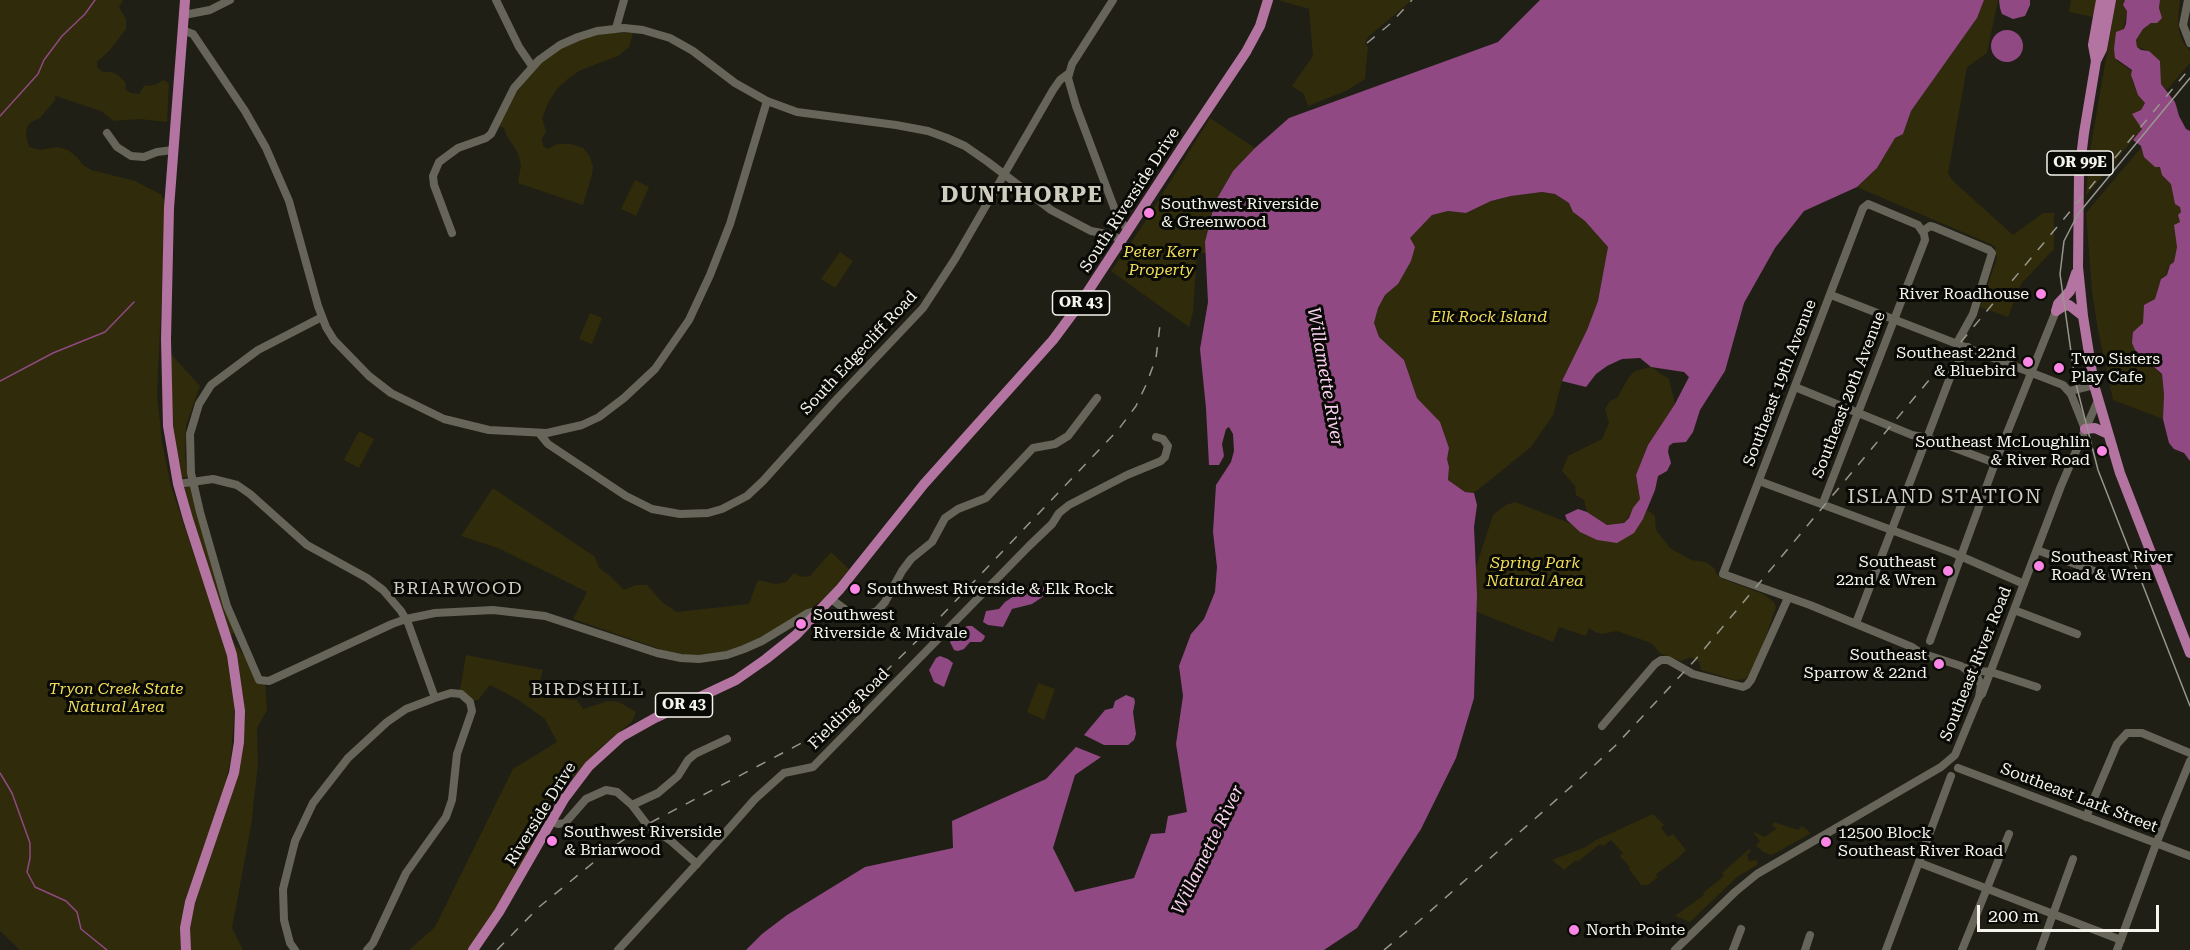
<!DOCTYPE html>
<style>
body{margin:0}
#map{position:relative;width:2190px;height:950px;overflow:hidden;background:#201f15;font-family:"Roboto Serif",serif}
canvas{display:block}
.scale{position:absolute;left:1977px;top:905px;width:182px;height:27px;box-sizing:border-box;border:3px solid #f5f4ed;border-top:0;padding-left:8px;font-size:18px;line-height:21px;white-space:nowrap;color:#f5f4ed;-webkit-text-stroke:4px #090905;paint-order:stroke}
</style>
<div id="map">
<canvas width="2190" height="950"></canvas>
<div class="scale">200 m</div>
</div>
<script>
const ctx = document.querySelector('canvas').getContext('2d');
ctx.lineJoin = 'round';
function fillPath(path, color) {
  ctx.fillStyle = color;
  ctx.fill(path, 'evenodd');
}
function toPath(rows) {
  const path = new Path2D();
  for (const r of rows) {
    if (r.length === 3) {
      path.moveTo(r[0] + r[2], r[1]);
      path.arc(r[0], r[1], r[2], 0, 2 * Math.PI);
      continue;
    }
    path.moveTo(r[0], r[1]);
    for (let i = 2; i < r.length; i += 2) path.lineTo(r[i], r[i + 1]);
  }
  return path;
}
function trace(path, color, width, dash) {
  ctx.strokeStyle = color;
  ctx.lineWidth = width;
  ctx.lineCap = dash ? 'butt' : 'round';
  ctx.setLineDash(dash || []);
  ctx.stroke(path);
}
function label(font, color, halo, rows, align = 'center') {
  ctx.font = font + ' "Roboto Serif",serif';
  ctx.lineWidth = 6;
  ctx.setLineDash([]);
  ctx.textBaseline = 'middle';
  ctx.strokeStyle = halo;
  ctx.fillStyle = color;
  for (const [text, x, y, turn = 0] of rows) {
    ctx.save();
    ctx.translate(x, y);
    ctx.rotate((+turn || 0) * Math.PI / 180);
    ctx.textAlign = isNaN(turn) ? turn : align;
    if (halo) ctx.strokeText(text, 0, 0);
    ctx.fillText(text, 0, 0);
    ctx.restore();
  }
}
const green = toPath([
 [0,0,123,0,119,7,126,19,126,29,110,50,97,62,97,67,103,72,112,72,118,75,125,82,126,90,131,93,139,94,144,86,155,85,163,80,169,83,167,122,139,119,114,121,101,111,56,96,54,98,56,99,40,118,31,122,27,127,26,136,29,147,40,150,58,147,68,150,77,157,83,165,91,170,135,181,162,195,162,198,166,200,157,394,162,442,171,486,228,656,235,705,231,757,226,782,184,905,182,950,20,950,0,931],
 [1412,0,1369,36,1365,43,1368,47,1365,79,1346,91,1308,106,1304,94,1292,86,1313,56,1309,9,1278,0],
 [1984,0,1998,0,1987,53,1967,67,1948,173,1952,180,2013,235,2043,213,2054,213,2054,249,2021,284,2008,317,1980,307,1997,258,1995,246,1857,187,1877,168,1895,138,1903,134,1911,111,1977,18],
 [2071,0,2096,0,2093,17,2069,12],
 [2116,0,2125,0,2123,5,2127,11,2117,61,2132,71,2132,80,2138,94,2144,100,2145,103,2141,110,2133,114,2142,129,2086,196,2090,151],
 [2160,0,2180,0,2178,19,2179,32,2183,42,2190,51,2190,63,2167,90,2161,84,2160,61,2149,51,2137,47,2136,40,2143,29,2151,22,2162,18,2159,8],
 [607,33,633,33,629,47,618,56,581,70,570,77,557,89,549,101,542,118,546,131,542,139,543,146,548,149,557,144,571,144,583,148,589,155,593,166,592,175,583,205,518,183,521,165,518,153,507,136,504,128,499,126,511,98,536,66,565,46,590,36],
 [2177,105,2179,116,2186,129,2190,131,2190,247,2177,247,2174,262,2168,268,2167,275,2162,277,2155,299,2144,307,2143,323,2133,332,2135,350,2162,375,2164,394,2163,419,2113,400,2098,330,2092,291,2086,213],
 [1210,118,1255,148,1233,171,1219,194,1206,242,1206,253,1197,253,1193,312,1189,327,1111,271,1143,225],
 [635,180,649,187,636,216,621,209],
 [1542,192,1555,194,1569,203,1576,215,1585,221,1608,247,1598,301,1587,330,1562,381,1553,415,1531,447,1474,493,1465,492,1448,480,1449,467,1446,459,1449,448,1440,423,1417,398,1404,360,1379,337,1374,323,1378,308,1385,295,1398,284,1410,238,1432,215,1448,211,1466,213,1491,201,1511,196],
 [840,252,853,261,835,288,821,279],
 [590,313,602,318,592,344,579,339],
 [169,352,200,386,186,425,185,456,188,477,183,478,180,477,173,445],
 [1651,367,1669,379,1675,404,1648,445,1636,475,1640,499,1624,523,1607,525,1587,512,1584,500,1576,495,1575,486,1562,471,1568,456,1602,439,1609,423,1605,409,1610,401,1617,398,1629,377,1635,371],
 [359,431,374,439,359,468,344,460],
 [191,485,235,633,230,635,183,489],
 [493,488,595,557,599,568,609,575,624,590,636,585,647,585,663,603,677,612,749,604,758,580,776,584,786,582,794,573,802,577,810,576,831,552,849,569,828,596,801,615,777,630,730,651,694,656,663,650,573,619,587,592,498,548,461,536],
 [1515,502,1619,542,1643,519,1647,510,1655,516,1656,530,1670,548,1691,560,1706,562,1714,568,1717,575,1723,579,1763,594,1774,602,1776,607,1754,671,1745,679,1735,680,1701,670,1699,662,1691,657,1681,661,1661,654,1651,643,1617,631,1602,634,1595,632,1589,628,1586,636,1559,627,1553,642,1477,612,1476,567,1493,515,1506,505],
 [233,642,265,681,267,710,257,728,258,764,251,826,232,928,243,950,190,950,190,928,194,903,240,758],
 [466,655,543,670,538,688,541,697,577,700,583,709,608,701,619,702,636,712,632,722,600,748,569,783,491,917,468,950,409,950,435,927,513,769,557,742,545,719,517,699,490,685,478,700,472,700,460,690],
 [1038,683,1055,689,1044,720,1027,712],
 [1653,814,1664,825,1661,828,1668,837,1673,834,1686,850,1677,859,1656,874,1658,877,1646,886,1645,884,1642,886,1629,869,1630,867,1620,856,1623,853,1611,840,1603,846,1600,844,1577,862,1576,860,1564,870,1552,860,1586,847,1596,840],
 [1774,822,1798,830,1802,826,1811,833,1772,855,1763,852,1756,845,1760,841,1752,831,1765,837,1777,828,1772,826],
 [1749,849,1751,852,1747,854,1749,861,1757,860,1757,865,1737,877,1690,922,1675,916,1704,895,1703,893,1724,876,1722,873]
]);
const water = toPath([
 [1540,0,1984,0,1977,18,1911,111,1903,134,1895,138,1877,168,1857,187,1804,211,1775,248,1744,303,1725,371,1700,410,1693,432,1686,442,1673,443,1669,446,1668,452,1671,463,1667,471,1658,476,1655,490,1643,519,1634,533,1617,543,1597,540,1580,532,1567,520,1565,515,1578,509,1587,512,1607,525,1624,523,1629,518,1633,508,1640,499,1636,475,1648,445,1675,404,1689,377,1684,372,1651,367,1640,358,1622,359,1607,366,1596,374,1586,387,1562,381,1587,330,1598,301,1608,247,1585,221,1573,212,1569,203,1555,194,1542,192,1511,196,1491,201,1466,213,1448,211,1432,215,1410,238,1415,247,1411,261,1398,284,1385,295,1378,308,1374,323,1379,337,1404,360,1417,398,1440,422,1449,448,1447,459,1449,467,1448,480,1465,492,1474,493,1477,505,1474,527,1477,595,1474,698,1456,758,1421,829,1357,928,1324,950,746,950,762,934,787,915,865,867,953,848,952,821,1046,779,1076,747,1101,757,1075,775,1053,848,1075,892,1134,878,1151,834,1165,833,1168,816,1187,812,1176,744,1183,696,1179,666,1191,634,1204,619,1215,592,1217,567,1213,532,1216,485,1231,462,1234,451,1233,434,1229,427,1226,429,1222,444,1224,456,1219,465,1209,465,1206,408,1200,349,1208,302,1205,242,1215,202,1233,171,1255,148,1289,118,1498,42],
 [1999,0,2030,0,2030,5,2025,16,2013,19,2002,14,2000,8],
 [2125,0,2160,0,2159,8,2162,18,2157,23,2151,23,2143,29,2136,40,2137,47,2141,50,2149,51,2160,61,2161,84,2175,102,2179,116,2186,129,2190,131,2190,461,2184,453,2174,449,2169,443,2163,419,2164,394,2162,374,2135,350,2132,343,2133,332,2143,323,2144,305,2155,299,2161,279,2167,275,2170,265,2174,262,2177,247,2174,225,2180,222,2178,215,2181,212,2180,207,2175,204,2171,184,2162,175,2160,167,2155,167,2144,157,2141,146,2133,140,2142,129,2132,114,2141,110,2145,103,2138,95,2131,75,2132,70,2115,58,2114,49,2116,32,2124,29,2126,24,2127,11,2123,5],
 [2007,46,16],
 [1034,583,1050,590,1050,592,1032,604,1012,609,1003,627,988,625,983,622,986,611,999,609,1005,602],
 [967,626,972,626,985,636,984,639,981,642,970,642,964,649,958,651,954,650,950,642,953,637],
 [940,656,948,659,953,663,944,687,934,682,929,670,936,658],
 [1126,695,1134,698,1135,702,1133,712,1136,734,1134,740,1128,745,1104,745,1084,735,1105,710,1113,708,1115,701]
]);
const stream = toPath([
 [0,116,38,74,44,60,62,36,85,14,95,0],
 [0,381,53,353,105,332,134,302],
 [0,773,12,793,30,843,30,858,27,872,35,887,66,901,77,912,81,929,107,950]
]);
const minor = toPath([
 [496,0,519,47,532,66],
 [1113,0,1072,64,1068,78,1076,106,1118,218,1128,230],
 [2188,0,2183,25,2190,43],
 [184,15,210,10,230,0],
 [616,28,624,0],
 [182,30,193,34,245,111,266,148,289,201,318,306,326,327,334,340,369,376,391,393,444,419,489,430,547,433,582,425,599,417,624,398,655,369,689,320,710,275,730,224,767,101],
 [107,133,117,147,131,156,144,157,157,152,173,150],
 [1923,231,1930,226,1934,227,1989,250,1992,253,1973,314,1957,343],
 [452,233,434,185,433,176,439,162,458,148,486,138,491,134,514,88,539,60,560,45,578,37,597,31,624,28,643,30,670,38,693,51,735,83,767,101,797,112,896,125,928,131,947,138,965,146,988,162,1051,210,1091,231,1112,235,1121,240],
 [1831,295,2063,385,2071,394,2085,429],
 [322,317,258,350,211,385,199,404,190,434,191,473,200,512,227,606,259,680,269,681,392,624,406,619,435,613,493,610,545,616,657,653,681,658,699,659,727,655,744,649,762,641,808,613,822,609],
 [1795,387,1912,435,1928,438,1995,463],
 [2070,391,2094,385],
 [539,433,548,444,626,496,652,509,680,514,708,513,722,509,747,496,763,481,835,401,923,308,955,259,1053,90,1060,80,1068,74],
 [1759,481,1951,552,2024,584],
 [178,484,213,479,237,485,250,494,307,545,367,578,383,590,401,611,408,623,435,698],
 [1823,503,1925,240,1924,234,1918,225,1868,204,1863,208,1723,574,1810,605,1912,647,1921,653,1961,666,1978,678,1981,685,1979,697],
 [2037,550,2105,575],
 [831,599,846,610,855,614,866,615,877,611,885,602,902,571,911,559,932,542,945,518,958,509,986,498,1033,448,1055,444,1068,436,1097,398],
 [2014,610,2077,634],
 [1856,623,1951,375,1968,347],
 [1930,641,1995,463,2056,311],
 [1968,667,1980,671,1991,672,2037,687],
 [1602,726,1655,664,1661,660,1668,660,1693,674,1743,687,1747,685,1751,680,1788,598],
 [1958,768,2190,856],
 [632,805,658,793,678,776,688,760,695,754,727,739],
 [2086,817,2117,744,2127,733,2142,733,2190,753],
 [551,821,558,824,565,823,586,799,606,790,617,792,632,805,648,826,671,841,697,864],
 [1920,863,2121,940],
 [295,950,290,943,284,920,283,889,295,841,313,803,348,758,387,722,406,709,435,698,451,693,461,694,470,702,472,711,457,754,452,800,446,817,406,873,373,943,367,950],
 [618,950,725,833,755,799,784,773,813,767,1029,546,1052,524,1059,513,1069,505,1127,475,1161,461,1165,457,1168,446,1163,439,1156,437],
 [1675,950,1735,892,1757,874,1941,767,1955,755,1979,697,1982,694,2061,486,2098,400],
 [1733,950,1741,929],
 [1805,950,1810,935],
 [1886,950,1951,776],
 [1962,950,2009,834],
 [2040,950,2073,859],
 [2117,950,2156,844,2190,761]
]);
const major = toPath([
 [185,0,169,208,166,339,168,426,178,484,188,519,232,655,240,711,239,742,234,773,190,902,185,928,186,950],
 [2111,0,2102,49,2096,61,2084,133,2079,174,2078,267,2083,316,2094,385,2120,473,2190,653],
 [2096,61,2093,45,2101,0],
 [2056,311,2058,304,2070,291,2076,273],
 [2056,311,2062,307,2069,305,2083,316],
 [2085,429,2095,428,2108,434],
 [473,950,499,912,564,799,589,766,621,737,655,718,736,680,766,659,796,635,840,589,924,484,1053,340,1079,305,1187,140,1246,52,1260,26,1268,0]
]);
const tram = toPath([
 [2190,78,2078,214,2064,241,2060,274,2075,380,2098,470,2190,706]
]);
const rail = toPath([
 [1367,43,1390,24,1412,0],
 [497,950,539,907,610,849,646,825,813,737,835,721,925,633,1118,430,1136,406,1146,385,1156,358,1160,325],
 [1384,950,1419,921,1573,785,1615,746,1695,660,2190,68]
]);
const markers = [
 [1149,213,6,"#fb86e5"],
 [2041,294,6,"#fb86e5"],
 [2028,362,6,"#fb86e5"],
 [2059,368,6,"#fb86e5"],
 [2102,451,6,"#fb86e5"],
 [2039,566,6,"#fb86e5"],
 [1948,571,6,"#fb86e5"],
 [855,589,6,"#fb86e5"],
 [801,624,6,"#fb86e5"],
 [1939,664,6,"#fb86e5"],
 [552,841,6,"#fb86e5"],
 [1826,842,6,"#fb86e5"],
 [1574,930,6,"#fb86e5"]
];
const shields = [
 [2080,163,66],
 [1081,303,57],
 [684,705,57]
];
const shieldNames = [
 ["OR 99E",2080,163],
 ["OR 43",1081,303],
 ["OR 43",684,705]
];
const streetNames = [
 ["South Riverside Drive",1130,200,-57],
 ["South Edgecliff Road",859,353,-47],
 ["Southeast 19th Avenue",1780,383,-69],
 ["Southeast 20th Avenue",1849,395,-69],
 ["Southeast River Road",1976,664,-68],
 ["Fielding Road",849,709,-45],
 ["Southeast Lark Street",2079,798,21],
 ["Riverside Drive",541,814,-58]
];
const poiNames = [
 ["Southwest Riverside",1161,204],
 ["& Greenwood",1161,222],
 ["River Roadhouse",2029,294,"right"],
 ["Southeast 22nd",2016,353,"right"],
 ["& Bluebird",2016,371,"right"],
 ["Two Sisters",2071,359],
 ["Play Cafe",2071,377],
 ["Southeast McLoughlin",2090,442,"right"],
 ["& River Road",2090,460,"right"],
 ["Southeast River",2051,557],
 ["Road & Wren",2051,575],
 ["Southeast",1936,562,"right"],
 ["22nd & Wren",1936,580,"right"],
 ["Southwest Riverside & Elk Rock",867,589],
 ["Southwest",813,615],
 ["Riverside & Midvale",813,633],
 ["Southeast",1927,655,"right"],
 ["Sparrow & 22nd",1927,673,"right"],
 ["Southwest Riverside",564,832],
 ["& Briarwood",564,850],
 ["12500 Block",1838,833],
 ["Southeast River Road",1838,851],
 ["North Pointe",1586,930]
];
const parkNames = [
 ["Peter Kerr",1161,252],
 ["Property",1161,270],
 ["Elk Rock Island",1489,317],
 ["Spring Park",1535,563],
 ["Natural Area",1535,581],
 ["Tryon Creek State",116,689],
 ["Natural Area",116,707]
];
const waterNames = [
 ["Willamette River",1325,377,80],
 ["Willamette River",1208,850,-64]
];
const neighbourhoodNames = [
 ["BRIARWOOD",458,589],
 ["BIRDSHILL",588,690]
];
const quarterNames = [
 ["ISLAND STATION",1945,497]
];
const districtNames = [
 ["DUNTHORPE",1022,196]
];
fillPath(green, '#302b0a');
fillPath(water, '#904983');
trace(stream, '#904983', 1.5);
trace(minor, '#676559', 8);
trace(major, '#b474a2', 10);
trace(tram, '#98978e', 1.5);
trace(rail, '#98978e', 1.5, [10, 10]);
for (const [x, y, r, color] of markers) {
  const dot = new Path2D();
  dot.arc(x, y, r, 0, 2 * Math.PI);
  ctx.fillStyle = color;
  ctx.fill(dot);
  trace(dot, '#090905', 2);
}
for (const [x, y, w] of shields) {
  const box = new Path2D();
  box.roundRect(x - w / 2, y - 12, w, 24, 4.5);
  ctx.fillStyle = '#090905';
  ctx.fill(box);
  trace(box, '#f5f4ed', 1.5);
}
label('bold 15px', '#f5f4ed', null, shieldNames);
label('16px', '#f5f4ed', '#090905', streetNames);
label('16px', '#f5f4ed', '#090905', poiNames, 'left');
label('italic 16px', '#f0de58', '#090905', parkNames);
label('italic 18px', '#fad1f0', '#090905', waterNames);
ctx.letterSpacing = '1.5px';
label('18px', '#cfcdbf', '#090905', neighbourhoodNames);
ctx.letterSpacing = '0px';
ctx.letterSpacing = '1.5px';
label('20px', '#cfcdbf', '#090905', quarterNames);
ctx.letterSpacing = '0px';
ctx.letterSpacing = '1.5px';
label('bold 22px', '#cfcdbf', '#090905', districtNames);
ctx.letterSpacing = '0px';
</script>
